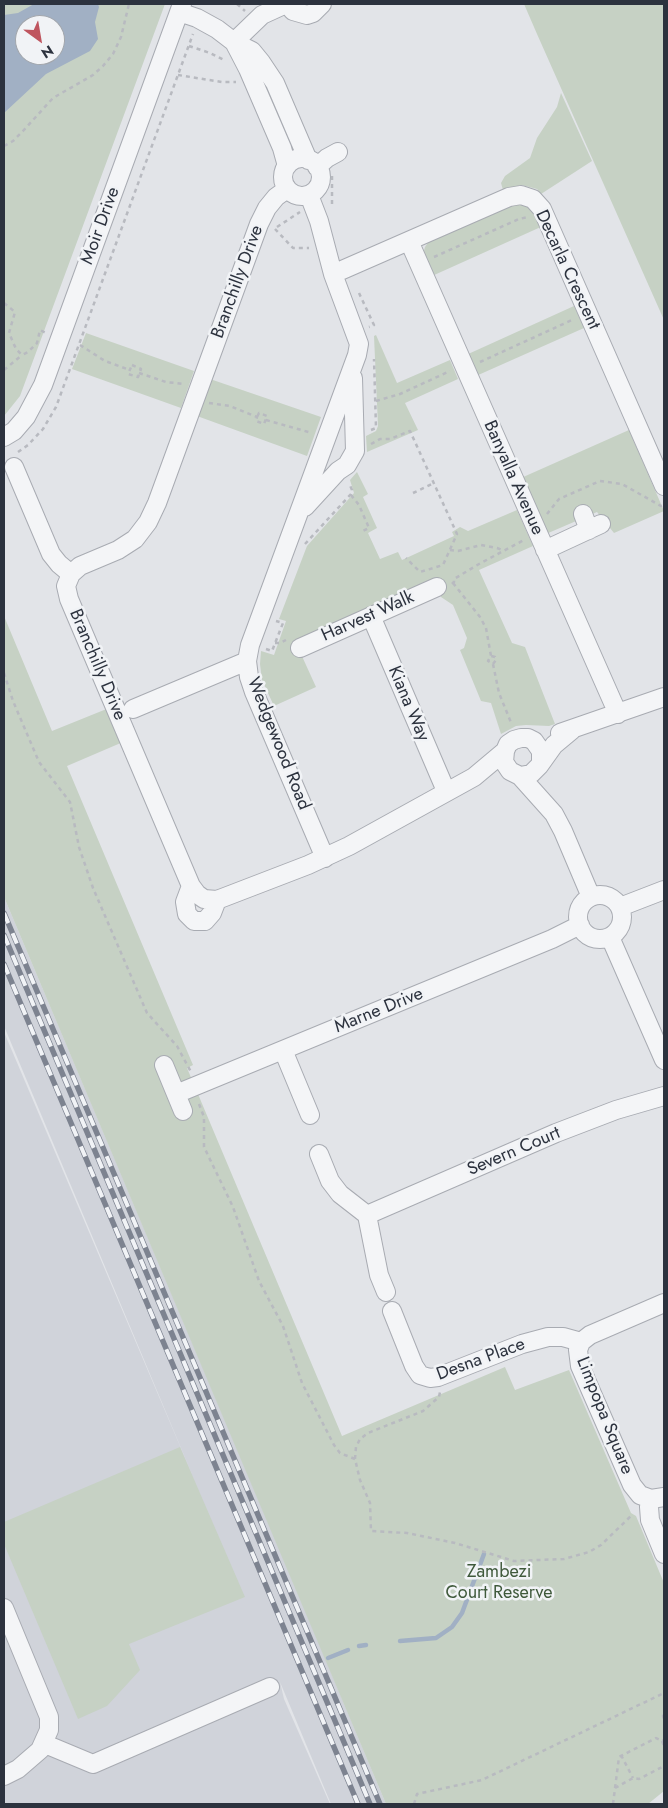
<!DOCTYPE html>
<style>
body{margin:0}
#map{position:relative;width:668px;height:1808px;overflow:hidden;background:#e2e4e8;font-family:Jost,sans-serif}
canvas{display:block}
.frame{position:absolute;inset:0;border:5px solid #2c323e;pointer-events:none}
.north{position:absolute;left:15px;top:15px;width:50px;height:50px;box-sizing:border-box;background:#f1f3f6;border:1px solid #a2a6ac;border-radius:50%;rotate:148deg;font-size:14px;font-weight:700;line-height:20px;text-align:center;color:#2c323e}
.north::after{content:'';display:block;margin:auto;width:18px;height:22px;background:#bf555f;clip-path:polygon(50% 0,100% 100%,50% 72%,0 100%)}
</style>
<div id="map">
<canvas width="668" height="1808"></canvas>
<div class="frame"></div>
<div class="north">N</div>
</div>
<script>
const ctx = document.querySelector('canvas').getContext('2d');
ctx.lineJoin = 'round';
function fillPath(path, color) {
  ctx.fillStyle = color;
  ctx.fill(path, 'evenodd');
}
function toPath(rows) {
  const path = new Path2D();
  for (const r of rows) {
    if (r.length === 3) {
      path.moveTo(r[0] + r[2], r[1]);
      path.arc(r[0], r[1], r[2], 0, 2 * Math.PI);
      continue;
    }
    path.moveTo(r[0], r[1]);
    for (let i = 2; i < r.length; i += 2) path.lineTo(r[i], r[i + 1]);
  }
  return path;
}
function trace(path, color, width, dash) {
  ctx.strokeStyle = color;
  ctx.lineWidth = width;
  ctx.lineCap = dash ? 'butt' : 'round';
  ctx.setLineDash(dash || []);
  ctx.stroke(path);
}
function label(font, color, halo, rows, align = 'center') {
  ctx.font = font + ' Jost,sans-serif';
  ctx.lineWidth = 5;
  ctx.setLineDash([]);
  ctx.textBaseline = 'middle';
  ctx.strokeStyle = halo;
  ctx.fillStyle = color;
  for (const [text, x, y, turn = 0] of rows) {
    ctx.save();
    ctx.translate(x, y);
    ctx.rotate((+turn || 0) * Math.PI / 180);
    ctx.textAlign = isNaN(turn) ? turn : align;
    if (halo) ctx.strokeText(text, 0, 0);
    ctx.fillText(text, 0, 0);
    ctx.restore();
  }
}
const built = toPath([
 [4,897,295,1586,386,1804,331,1804,280,1682,284,1699,330,1804,4,1804,4,1032,194,1479,4,1026]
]);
const green = toPath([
 [4,4,165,4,20,396,4,416],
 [25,25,55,25,55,55,25,55],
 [524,4,664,4,664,320,537,34],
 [561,93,592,161,541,194,537,189,522,185,503,190,501,183,505,176,530,158,537,138,557,107],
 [516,200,527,202,543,226,432,276,423,254,425,247,431,238],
 [574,306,584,328,476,376,466,355],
 [86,333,194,371,181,408,72,369],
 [376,335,397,383,450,360,458,379,405,403,418,430,367,452,366,436,376,431,378,426,374,336],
 [210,379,321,417,307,456,197,416],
 [629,430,664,511,614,533,597,512,546,534,521,478],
 [357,472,368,494,363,497,377,528,368,533,380,559,398,552,402,560,454,536,452,532,460,527,468,531,517,510,533,546,479,570,512,643,525,647,555,724,549,726,526,725,516,726,501,734,491,703,481,701,460,650,464,648,467,638,453,605,441,597,434,580,296,643,316,687,274,706,262,680,260,664,261,651,274,655,286,621,279,619,307,546,354,493,350,480],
 [4,616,52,731,109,708,123,742,67,766,193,1065,187,1068,342,1436,505,1367,515,1390,569,1370,631,1513,636,1516,664,1583,664,1791,648,1804,386,1804,4,897],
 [180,1447,245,1597,129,1644,140,1670,107,1706,78,1719,4,1544,4,1522]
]);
const water = toPath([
 [34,4,98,4,99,7,95,22,98,39,90,51,46,74,4,113,4,15,18,13],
 [25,25,55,25,55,55,25,55]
]);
const stream = toPath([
 [400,1641,436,1638,452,1627,462,1613,484,1554],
 [359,1646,366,1645],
 [328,1658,348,1650]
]);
const path = toPath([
 [237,4,245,11],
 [189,46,210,53,224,60],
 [178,75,222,82,236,82],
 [4,146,13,141,23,131,53,98,93,75,103,66,113,54,121,37,129,4],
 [332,176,332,208],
 [277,227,300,212],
 [275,229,293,248,309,248],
 [434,257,519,219,528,217],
 [359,293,374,325,369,327],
 [4,303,15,312,9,333,16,349,22,355,28,352,37,343,40,330,46,333],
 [80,345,105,361,130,370],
 [480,362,572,320],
 [132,365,141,369,138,377,128,374,132,365],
 [4,370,22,355],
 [139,373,166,382,184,384],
 [376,401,400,394,450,371],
 [209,403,230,406,257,417,256,421,264,424,267,416,259,413,257,417],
 [266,420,312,433],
 [371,430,376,428,374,359],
 [371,444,380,439,390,439,410,431,457,534,443,565,420,572,406,558],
 [18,452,28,445,43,429,56,407,193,34],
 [413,493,434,483],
 [351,495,359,505,369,528,363,531],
 [547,514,559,499,600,481,622,484,661,506,664,505],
 [305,544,351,494,352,490,349,483],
 [450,550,458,551,481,545,497,548,502,550],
 [453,583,480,617,486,628,491,656],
 [452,584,454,582,454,579,479,564,524,540],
 [275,643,280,643,286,640],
 [266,649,272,651,283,623,276,621],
 [493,664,496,660,495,657,491,656,488,661,493,664,499,693,512,725],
 [4,673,13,701,39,762,70,802,79,847,93,888,147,1013,177,1046,191,1072],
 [199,1104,204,1117,204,1147,233,1207,259,1281,283,1326,302,1383,334,1445,340,1453,355,1459,360,1480,370,1503,371,1531,407,1533,455,1543,514,1561,564,1559,589,1552,601,1545,633,1514],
 [355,1459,356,1447,360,1439,368,1433,423,1411,439,1397,440,1392],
 [664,1715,663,1716,664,1719],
 [662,1741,664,1746],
 [621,1755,633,1778],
 [615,1788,633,1778,639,1779,664,1766],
 [414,1804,417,1794,482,1780,664,1693],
 [613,1804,619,1757,656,1738,662,1741,664,1740]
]);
const minor = toPath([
 [287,4,293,11,307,15,313,13,322,4],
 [179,12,197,18,217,29,234,42,252,51,261,62,275,83,308,160],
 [234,42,248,69,282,148,287,166],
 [234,42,262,15,286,4],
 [302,177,19],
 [317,167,327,158,338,152],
 [287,189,276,197,267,208,259,224,157,503,148,522,135,539,118,550,80,566,71,574,66,586,69,599,191,886,197,894,204,899,217,900,308,865,349,846,474,777,505,751],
 [309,195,319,221,333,274,359,344,357,355,250,645,247,661,249,677,254,692,325,858],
 [409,241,618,714],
 [333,274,509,197,521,195,533,199,542,209,664,486],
 [4,437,14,431,26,417,43,385,182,4],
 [14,467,51,554,59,564,71,574],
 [305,507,338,471,347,465,355,451,353,378],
 [583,514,589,530],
 [545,550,601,524],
 [371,616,446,791],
 [300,648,437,587],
 [133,709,247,661],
 [560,733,664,697],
 [541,763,541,751,534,741,528,738,521,738,514,740,508,744,505,751,504,762,510,771,520,776,531,774,539,766,554,745,572,730],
 [520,776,554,814,563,831,591,897],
 [191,886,185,902,187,914,194,921,205,921,212,913,217,900],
 [600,917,22],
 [620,907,664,890],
 [610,937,664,1060],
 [283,1050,310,1115],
 [164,1065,183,1111],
 [176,1094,552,939,580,925],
 [319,1154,330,1181,340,1194,367,1215,379,1275,386,1292],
 [367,1215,556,1133,616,1110,664,1096],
 [664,1303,590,1335,581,1342,578,1350,580,1366,632,1485,640,1495,651,1499,664,1497],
 [392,1311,414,1366,420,1375,430,1378,438,1377,522,1344,548,1337,563,1337,581,1342],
 [651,1499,649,1507,650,1520,664,1554],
 [4,1608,49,1717,49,1730,40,1750,18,1769,4,1776],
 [45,1744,93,1764,270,1687]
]);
const rail = toPath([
 [4,913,380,1804],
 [4,935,370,1804],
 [4,964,358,1804]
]);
const streetNames = [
 ["Moir Drive",101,226,-70],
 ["Decarla Crescent",567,270,65],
 ["Branchilly Drive",238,282,-70],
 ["Banyalla Avenue",513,478,66],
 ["Harvest Walk",368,617,-24],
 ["Branchilly Drive",97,665,67],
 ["Kiana Way",408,704,67],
 ["Wedgewood Road",278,744,68],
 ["Marne Drive",379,1011,-22],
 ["Severn Court",514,1152,-23],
 ["Desna Place",481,1360,-20],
 ["Limpopa Square",604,1416,68]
];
const parkNames = [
 ["Zambezi",499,1573],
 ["Court Reserve",499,1594]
];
fillPath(built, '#d0d3da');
fillPath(green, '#c6d1c4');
fillPath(water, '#a1b0c4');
trace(stream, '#a1b0c4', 4.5);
trace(minor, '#a8abb2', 20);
trace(path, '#b8bac0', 2.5, [4, 4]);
trace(minor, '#f4f5f7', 18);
trace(rail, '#7d8390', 5.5);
trace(rail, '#f1f3f6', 4, [11]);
label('18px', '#2c323e', '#f1f3f6', streetNames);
label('18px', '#3f593b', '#f1f3f6', parkNames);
</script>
